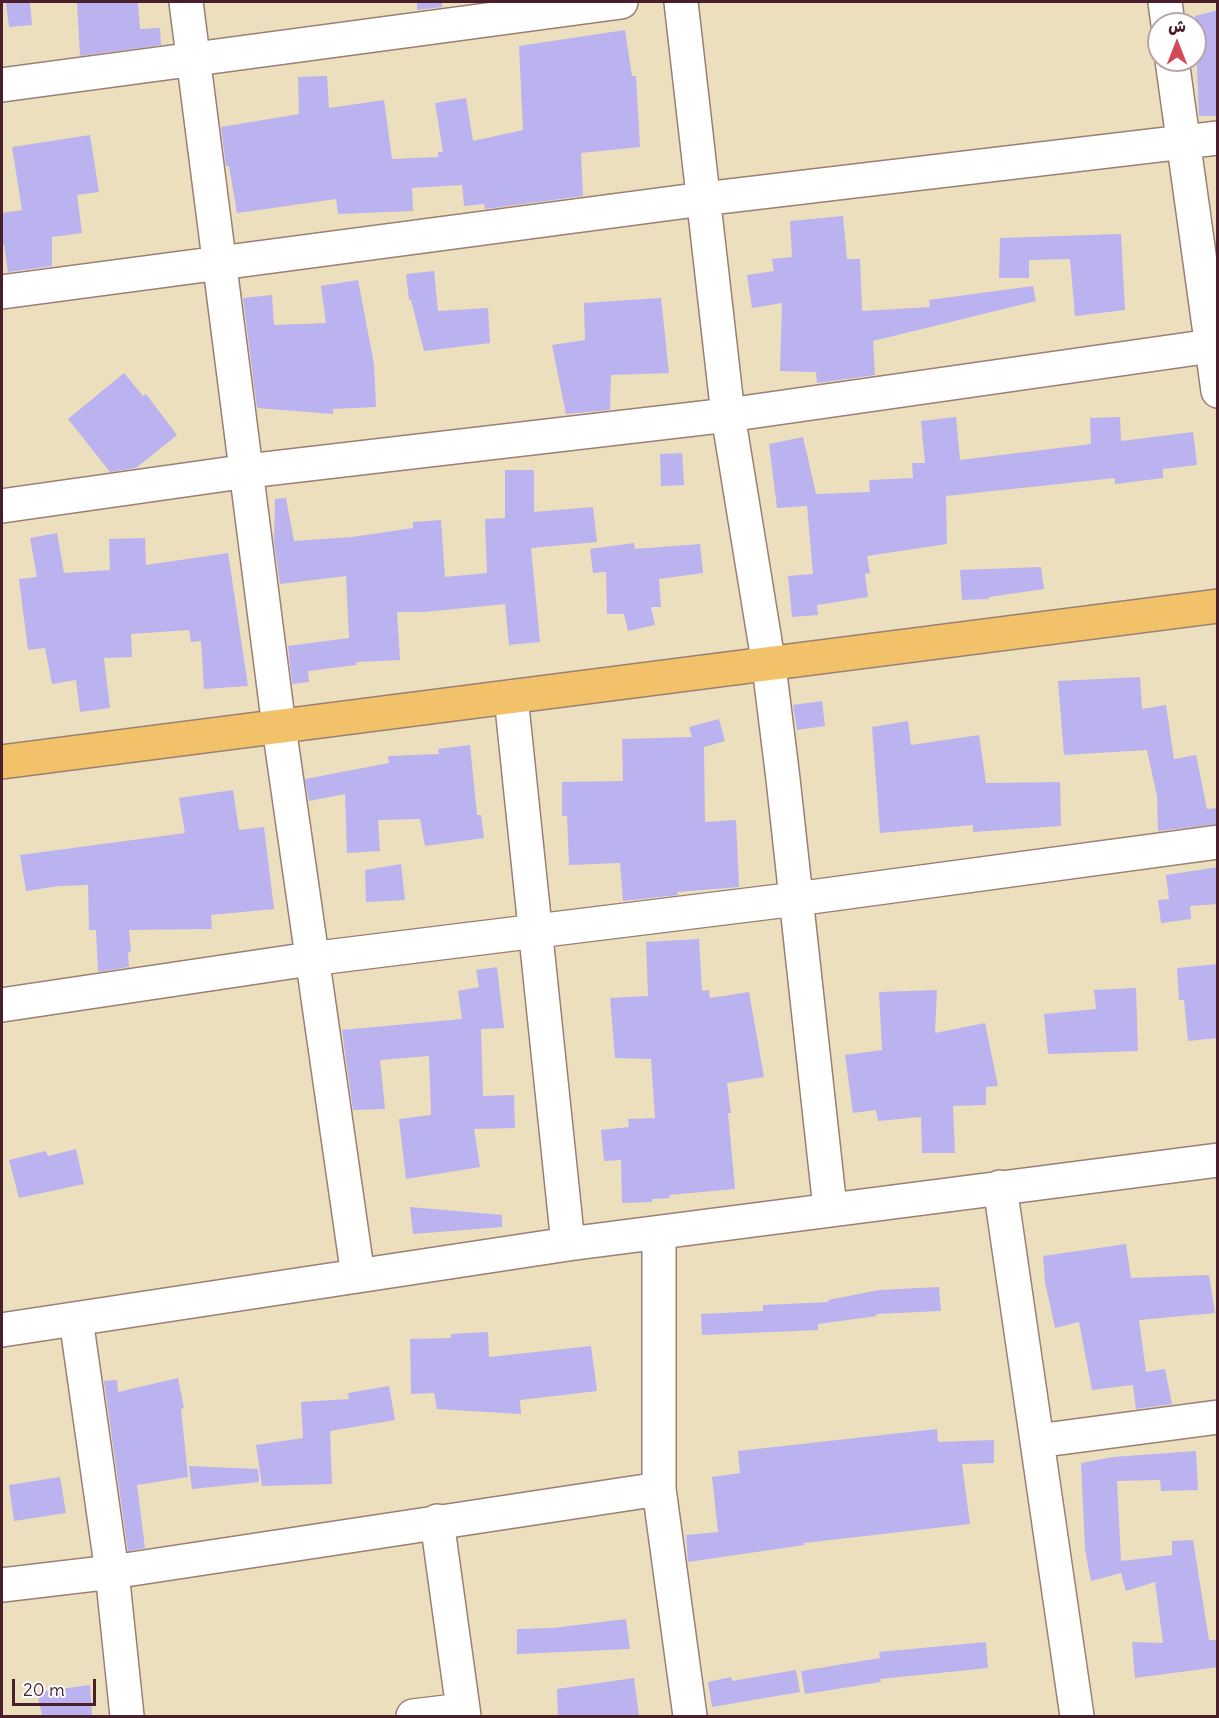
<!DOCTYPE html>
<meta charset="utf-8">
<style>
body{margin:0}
#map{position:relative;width:1219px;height:1718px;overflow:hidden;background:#ecdfbe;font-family:Delius,"Playpen Sans Arabic",sans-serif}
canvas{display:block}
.frame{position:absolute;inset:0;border:3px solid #4a1f2b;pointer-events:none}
.north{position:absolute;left:1147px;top:12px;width:60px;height:60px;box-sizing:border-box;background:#fff;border:2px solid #b7a5aa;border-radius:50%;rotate:0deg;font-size:16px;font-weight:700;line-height:24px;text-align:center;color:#4a1f2b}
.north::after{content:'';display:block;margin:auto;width:21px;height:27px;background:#d1495b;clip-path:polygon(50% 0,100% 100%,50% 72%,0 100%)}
.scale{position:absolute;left:12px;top:1679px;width:84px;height:27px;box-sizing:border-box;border:3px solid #4a1f2b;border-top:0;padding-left:8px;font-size:18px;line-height:21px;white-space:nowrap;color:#4a1f2b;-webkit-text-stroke:4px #fff;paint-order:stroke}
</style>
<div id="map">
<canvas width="1219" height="1718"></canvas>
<div class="frame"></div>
<div class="north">ش</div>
<div class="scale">20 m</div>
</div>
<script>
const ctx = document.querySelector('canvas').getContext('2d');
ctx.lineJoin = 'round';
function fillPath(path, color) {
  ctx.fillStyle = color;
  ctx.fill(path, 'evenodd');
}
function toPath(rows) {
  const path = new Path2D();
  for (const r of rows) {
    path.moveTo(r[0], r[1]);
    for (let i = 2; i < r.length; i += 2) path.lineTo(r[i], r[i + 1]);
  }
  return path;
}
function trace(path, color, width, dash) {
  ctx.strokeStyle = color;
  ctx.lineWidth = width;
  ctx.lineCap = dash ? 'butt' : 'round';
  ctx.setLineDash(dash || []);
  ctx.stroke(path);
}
const building = toPath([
 [6,2,30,2,32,25,9,27],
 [77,2,138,2,140,29,160,28,161,45,80,56],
 [417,2,442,2,442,7,417,10],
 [1218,10,1218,116,1199,116,1195,16],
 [625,30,632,76,636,76,640,147,581,153,583,196,485,209,484,204,464,206,462,185,412,188,413,211,338,214,336,199,237,213,229,166,226,166,221,127,299,114,298,77,327,76,329,108,384,100,392,159,438,157,438,152,443,152,435,103,466,98,473,141,523,130,519,46],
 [90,135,99,192,77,195,82,233,52,237,52,266,8,272,4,245,2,245,2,213,22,210,12,147],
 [843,216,847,259,860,259,862,311,930,307,929,300,1033,286,1036,301,873,341,875,375,817,383,816,372,780,371,782,303,752,308,747,275,774,271,772,259,792,257,790,221],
 [1121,234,1125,310,1075,316,1070,259,1029,260,1029,278,999,278,1000,238],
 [434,271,438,311,488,308,490,343,424,351,411,300,409,300,406,274],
 [358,280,374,364,376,407,333,409,333,414,257,408,243,298,272,295,274,325,326,323,321,286],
 [661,298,669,373,611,375,610,410,566,414,552,345,585,340,584,303],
 [124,373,143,396,146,394,177,435,136,468,110,472,68,419],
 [956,417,960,460,1091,444,1090,418,1120,417,1121,441,1193,432,1197,465,1163,469,1163,478,1115,484,1115,478,946,496,947,544,867,556,870,573,865,574,868,597,817,605,818,615,792,617,788,576,813,574,807,506,777,508,769,444,803,437,816,494,870,492,869,480,913,478,912,463,925,463,921,421],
 [682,453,684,485,661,486,660,454],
 [505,470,534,470,534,512,593,507,597,542,531,548,540,642,509,645,505,604,424,612,397,612,400,660,356,662,357,665,308,671,309,682,292,684,288,646,349,638,346,576,280,584,274,542,275,499,286,498,294,541,352,537,413,528,413,522,441,520,445,577,487,573,485,519,505,518],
 [57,533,64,573,110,570,109,539,145,538,146,565,228,553,248,686,204,689,201,641,191,642,189,630,131,634,132,657,104,658,110,708,80,712,76,680,52,684,45,648,28,650,19,579,37,577,30,538],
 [634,543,635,549,700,544,703,573,659,579,661,607,651,607,655,625,628,631,624,614,607,614,606,572,593,573,590,549],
 [1041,567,1044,589,989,597,989,599,962,600,960,570],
 [1140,677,1142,709,1166,705,1174,759,1196,755,1207,809,1218,808,1218,824,1158,831,1157,796,1147,750,1064,755,1058,681],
 [822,701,825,726,797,730,793,705],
 [719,719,725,741,704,747,705,822,736,820,739,887,677,892,678,895,623,901,620,863,569,865,567,816,562,816,562,782,623,781,622,739,692,737,689,727],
 [908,721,911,745,979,735,986,783,1060,782,1061,826,973,832,973,825,880,833,872,727],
 [470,745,477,815,481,815,484,838,425,846,420,819,378,820,380,851,347,853,345,794,309,801,305,779,389,763,388,756,439,754,438,749],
 [233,790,239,830,264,827,274,909,211,915,212,929,129,930,131,952,128,952,129,967,98,972,96,930,89,930,88,885,59,886,26,891,20,855,185,833,179,798],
 [401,864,405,900,366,902,365,870],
 [1218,867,1218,904,1190,906,1191,919,1161,923,1158,900,1169,899,1166,875],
 [699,939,702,991,709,990,710,998,749,992,764,1077,727,1083,731,1113,728,1113,735,1189,669,1195,670,1198,652,1199,652,1202,622,1203,621,1160,604,1161,601,1130,629,1127,628,1119,655,1118,651,1059,615,1058,610,998,648,996,646,942],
 [1218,964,1218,1038,1188,1041,1184,1000,1179,1000,1177,968],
 [497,967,504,1028,481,1029,483,1096,514,1095,515,1128,474,1129,480,1167,406,1179,399,1119,431,1115,429,1056,380,1060,385,1109,353,1110,342,1030,462,1019,458,991,479,987,476,970],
 [1136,988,1138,1051,1048,1054,1044,1014,1096,1009,1094,990],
 [937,990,935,1033,985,1023,998,1086,986,1087,986,1105,953,1106,955,1153,922,1153,921,1117,878,1121,876,1110,853,1113,845,1055,882,1050,879,992],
 [76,1149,84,1184,19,1198,9,1160,46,1151,48,1156],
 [410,1207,502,1215,502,1227,413,1234],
 [1126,1244,1131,1278,1209,1275,1215,1313,1139,1320,1146,1372,1165,1369,1172,1404,1136,1409,1133,1385,1092,1390,1079,1322,1055,1328,1045,1282,1043,1256],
 [939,1287,941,1311,876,1314,877,1316,818,1324,818,1330,702,1335,701,1314,763,1311,763,1305,829,1302,828,1300,879,1290],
 [488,1332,489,1357,591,1346,597,1391,520,1400,521,1414,437,1409,434,1393,411,1394,410,1339,451,1338,451,1334],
 [178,1378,184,1408,181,1409,188,1477,137,1485,145,1548,128,1551,104,1381,117,1380,118,1392],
 [389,1386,395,1420,330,1431,332,1484,262,1486,256,1445,303,1438,301,1402,349,1399,348,1393],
 [937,1429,938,1442,994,1440,994,1463,962,1464,970,1524,804,1543,804,1545,688,1562,686,1535,718,1532,712,1477,740,1473,738,1451],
 [1196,1451,1198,1490,1161,1491,1160,1480,1117,1481,1121,1561,1172,1555,1172,1541,1193,1540,1209,1640,1218,1640,1218,1667,1135,1678,1132,1642,1163,1643,1155,1582,1126,1591,1121,1573,1091,1581,1085,1549,1081,1463,1113,1457],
 [189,1466,258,1469,259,1482,192,1489],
 [60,1477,66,1513,14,1521,9,1485],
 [626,1619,630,1649,517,1654,517,1629,553,1628],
 [986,1642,988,1668,880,1679,881,1682,805,1694,801,1671,880,1658,879,1652],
 [796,1670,800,1692,712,1707,708,1682,731,1677,732,1681],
 [634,1678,639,1716,558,1716,557,1689],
 [90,1685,92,1715,42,1716,37,1692]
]);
const minor = toPath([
 [186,2,279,727,358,1276],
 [681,2,728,415,769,666,783,779,830,1208],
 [1165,2,1168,24],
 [1172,60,1218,391],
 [2,85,621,2],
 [2,292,703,199,1218,138],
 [2,506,248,471,728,415,1218,345],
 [511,697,568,1244],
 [2,1005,310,959,796,899,1218,842],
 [1000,1187,1077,1716],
 [659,1233,659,1489,690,1716],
 [76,1319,112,1572,127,1716],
 [2,1330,568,1244,1218,1160],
 [1037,1441,1218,1417],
 [437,1521,464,1716],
 [2,1585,112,1572,659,1489],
 [413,1716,463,1710]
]);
const major = toPath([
 [2,762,1218,606]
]);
fillPath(building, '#bbb2f0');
trace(minor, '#9b7f74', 36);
trace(major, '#9b7f74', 36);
trace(minor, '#fff', 33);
trace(major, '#f2c26a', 33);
</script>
